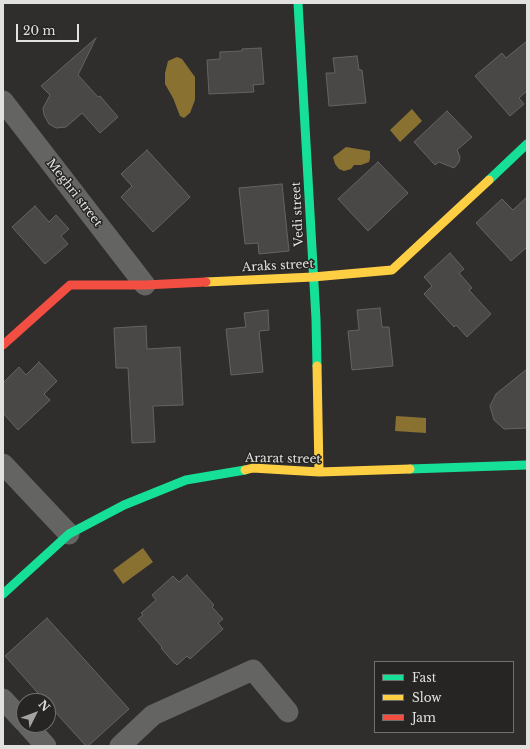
<!DOCTYPE html>
<style>
body{margin:0}
#map{position:relative;width:530px;height:749px;overflow:hidden;background:#2f2e2d;font-family:"Libre Baskerville",serif}
canvas{display:block}
.frame{position:absolute;inset:0;border:4px solid #e1e1df;pointer-events:none}
.legend{position:absolute;left:374px;top:661px;width:140px;height:72px;box-sizing:border-box;background:#262523;border:1px solid #71706e;margin:0;padding:5px 7px;list-style:none;font-size:12px;color:#e1e1df}
.legend li{display:flex;align-items:center;gap:8px;height:20px}
.legend b{width:20px;border:1px solid #71706e}
.north{position:absolute;left:16px;top:693px;width:40px;height:40px;box-sizing:border-box;background:#262523;border:1px solid #71706e;border-radius:50%;rotate:48deg;font-size:11px;font-weight:700;line-height:16px;text-align:center;color:#e1e1df}
.north::after{content:'';display:block;margin:auto;width:14px;height:18px;background:#a3a2a1;clip-path:polygon(50% 0,100% 100%,50% 72%,0 100%)}
.scale{position:absolute;left:16px;top:24px;width:63px;height:18px;box-sizing:border-box;border:2px solid #e1e1df;border-top:0;padding-left:5px;font-size:12px;line-height:14px;white-space:nowrap;color:#e1e1df;-webkit-text-stroke:3px #262523;paint-order:stroke}
</style>
<div id="map">
<canvas width="530" height="749"></canvas>
<div class="frame"></div>
<ul class="legend">
<li><b style="height:5px;background:#16e098"></b>Fast</li>
<li><b style="height:5px;background:#ffcf43"></b>Slow</li>
<li><b style="height:5px;background:#f24e42"></b>Jam</li>
</ul>
<div class="north">N</div>
<div class="scale">20 m</div>
</div>
<script>
const ctx = document.querySelector('canvas').getContext('2d');
ctx.lineJoin = 'round';
function fillPath(path, color) {
  ctx.fillStyle = color;
  ctx.fill(path, 'evenodd');
}
function toPath(rows) {
  const path = new Path2D();
  for (const r of rows) {
    path.moveTo(r[0], r[1]);
    for (let i = 2; i < r.length; i += 2) path.lineTo(r[i], r[i + 1]);
  }
  return path;
}
function trace(path, color, width, dash) {
  ctx.strokeStyle = color;
  ctx.lineWidth = width;
  ctx.lineCap = dash ? 'butt' : 'round';
  ctx.setLineDash(dash || []);
  ctx.stroke(path);
}
function label(font, color, halo, rows, align = 'center') {
  ctx.font = font + ' "Libre Baskerville",serif';
  ctx.lineWidth = 3;
  ctx.setLineDash([]);
  ctx.textBaseline = 'middle';
  ctx.strokeStyle = halo;
  ctx.fillStyle = color;
  for (const [text, x, y, turn = 0] of rows) {
    ctx.save();
    ctx.translate(x, y);
    ctx.rotate((+turn || 0) * Math.PI / 180);
    ctx.textAlign = isNaN(turn) ? turn : align;
    if (halo) ctx.strokeText(text, 0, 0);
    ctx.fillText(text, 0, 0);
    ctx.restore();
  }
}
const water = toPath([
 [177,57,182,59,195,77,195,100,190,113,184,118,180,116,173,98,165,84,165,73,168,61],
 [412,109,422,121,400,142,390,130],
 [346,147,370,151,370,158,369,162,361,165,354,165,351,169,344,171,339,169,335,164,333,157],
 [396,416,426,418,426,433,395,431],
 [143,548,153,562,123,584,113,570]
]);
const building = toPath([
 [96,38,78,75,98,97,100,96,118,117,100,133,82,113,66,127,56,128,49,124,44,115,43,108,50,95,41,86,96,38],
 [527,41,527,91,519,98,524,104,510,116,475,76,502,53,506,58,527,41],
 [261,48,264,84,253,85,254,92,209,94,207,60,220,59,220,52,242,51,242,49,261,48],
 [357,56,359,70,362,70,366,103,329,106,326,73,335,73,333,58,357,56],
 [447,111,472,137,457,150,460,157,459,162,454,168,439,162,435,165,414,142,447,111],
 [147,150,190,197,153,232,121,197,132,186,121,174,147,150],
 [378,162,408,193,368,231,338,199,378,162],
 [282,184,289,251,259,254,258,243,245,244,239,188,282,184],
 [527,197,527,247,511,261,476,223,502,199,513,210,527,197],
 [35,206,49,222,56,215,69,229,61,236,68,244,45,264,12,227,35,206],
 [450,253,464,269,459,273,472,288,469,290,491,314,467,337,456,325,454,327,424,294,432,286,424,277,450,253],
 [380,308,382,327,389,327,393,366,352,370,348,331,359,330,357,310,380,308],
 [268,310,269,330,259,331,263,372,231,375,226,329,246,327,244,313,268,310],
 [146,326,147,349,180,347,183,405,153,406,155,442,132,443,128,368,116,368,114,328,146,326],
 [39,362,57,381,44,394,50,400,18,430,3,413,3,383,19,367,26,375,39,362],
 [527,369,527,428,504,429,494,420,490,406,496,394,527,369],
 [187,575,214,605,212,607,223,619,218,623,223,629,190,659,187,656,177,665,175,663,174,663,161,648,162,647,138,619,143,615,141,613,156,600,152,595,173,576,179,582,187,575],
 [47,618,129,709,88,746,86,746,48,704,48,701,45,701,5,656,47,618]
]);
const street = toPath([
 [3,101,145,285],
 [3,464,69,534],
 [3,699,24,722],
 [27,725,46,746],
 [120,746,153,715,253,670,288,712]
]);
const fast = toPath([
 [298,3,316,319,317,366],
 [489,180,527,144],
 [410,469,527,465],
 [3,594,69,534,124,505,186,480,245,470]
]);
const slow = toPath([
 [206,282,313,277,392,270,489,180],
 [317,366,319,472],
 [245,470,253,468,319,472,410,469]
]);
const jam = toPath([
 [3,345,70,285,145,285,206,282]
]);
const streetNames = [
 ["Meghri street",74,193,52],
 ["Vedi street",298,214,-93],
 ["Araks street",278,266,-3],
 ["Ararat street",283,459,1]
];
fillPath(water, '#897132');
fillPath(building, '#494847');
trace(building, '#656463', 1);
trace(street, '#646463', 21);
trace(fast, '#16e098', 9);
trace(slow, '#ffcf43', 9);
trace(jam, '#f24e42', 9);
label('12px', '#e1e1df', '#262523', streetNames);
</script>
